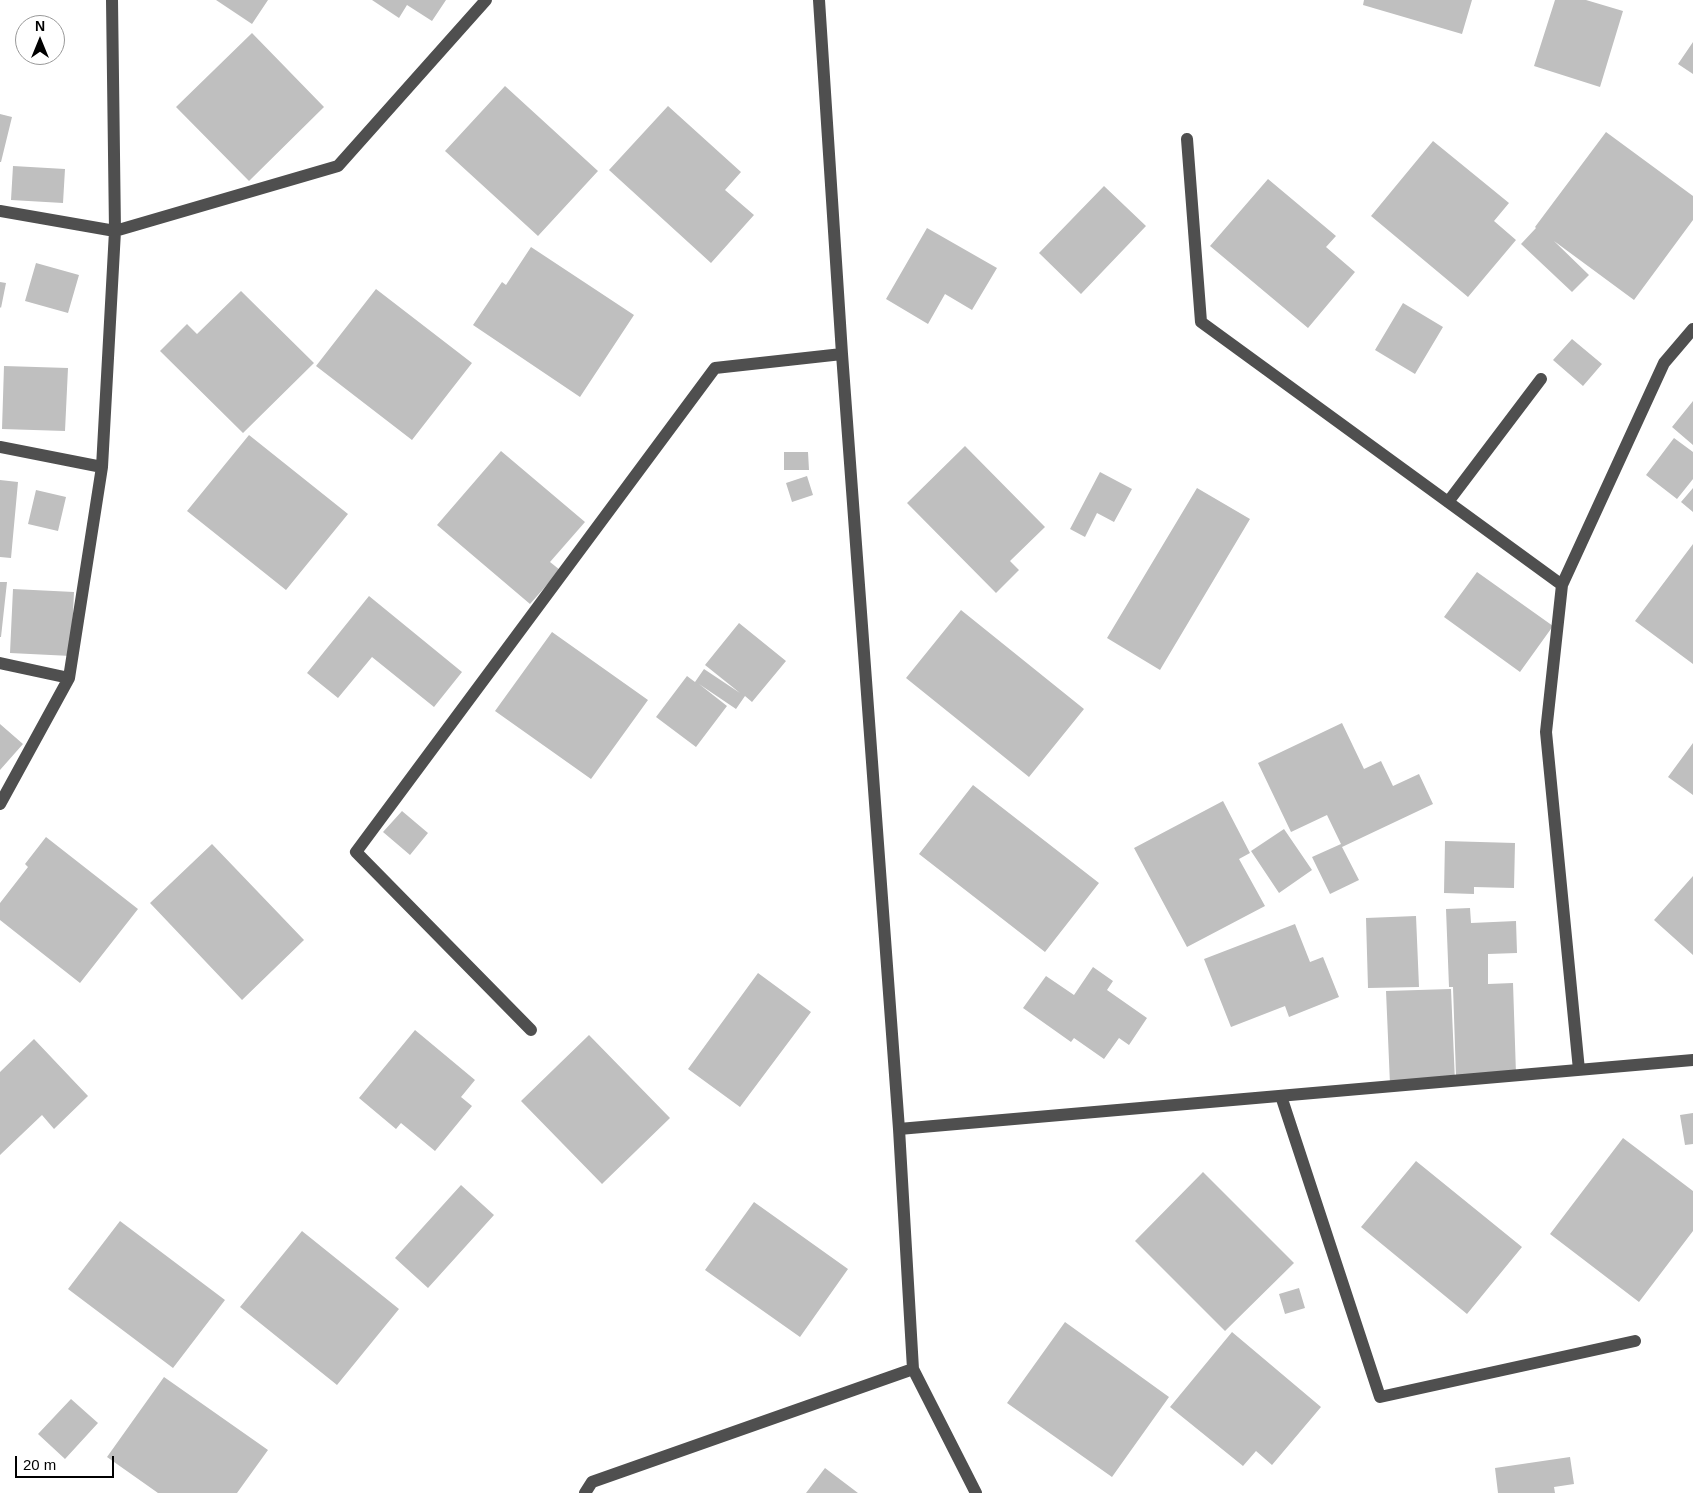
<!DOCTYPE html>
<style>
body{margin:0}
#map{position:relative;width:1693px;height:1493px;overflow:hidden;background:#fff;font-family:Arial,sans-serif}
canvas{display:block}
.north{position:absolute;left:15px;top:15px;width:50px;height:50px;box-sizing:border-box;background:#fff;border:1px solid #999;border-radius:50%;rotate:0deg;font-size:14px;font-weight:700;line-height:20px;text-align:center;color:#000}
.north::after{content:'';display:block;margin:auto;width:18px;height:22px;background:#000;clip-path:polygon(50% 0,100% 100%,50% 72%,0 100%)}
.scale{position:absolute;left:15px;top:1456px;width:99px;height:22px;box-sizing:border-box;border:2px solid #000;border-top:0;padding-left:6px;font-size:15px;line-height:18px;white-space:nowrap;color:#000;-webkit-text-stroke:4px #fff;paint-order:stroke}
</style>
<div id="map">
<canvas width="1693" height="1493"></canvas>
<div class="north">N</div>
<div class="scale">20 m</div>
</div>
<script>
const ctx = document.querySelector('canvas').getContext('2d');
ctx.lineJoin = 'round';
function fillPath(path, color) {
  ctx.fillStyle = color;
  ctx.fill(path, 'evenodd');
}
function toPath(rows) {
  const path = new Path2D();
  for (const r of rows) {
    path.moveTo(r[0], r[1]);
    for (let i = 2; i < r.length; i += 2) path.lineTo(r[i], r[i + 1]);
  }
  return path;
}
function trace(path, color, width, dash) {
  ctx.strokeStyle = color;
  ctx.lineWidth = width;
  ctx.lineCap = dash ? 'butt' : 'round';
  ctx.setLineDash(dash || []);
  ctx.stroke(path);
}
const building = toPath([
 [216,0,268,0,252,24],
 [372,0,446,0,432,21,407,5,399,18],
 [1364,0,1472,0,1462,34,1363,5],
 [1555,0,1586,0,1623,11,1600,87,1534,66],
 [252,33,324,107,249,181,176,107],
 [1693,42,1693,74,1678,64],
 [505,86,598,171,538,236,445,151],
 [668,106,741,172,725,190,754,215,711,263,609,170],
 [0,114,12,117,1,162,0,162],
 [1606,132,1693,196,1693,220,1634,300,1554,241,1589,275,1572,292,1521,244,1536,228,1535,227],
 [1433,141,1509,203,1494,221,1516,240,1468,297,1371,216],
 [13,166,65,169,63,203,11,200],
 [1268,179,1336,236,1326,247,1355,272,1308,328,1210,246],
 [1104,186,1146,226,1081,294,1039,253],
 [927,228,997,268,972,310,945,294,928,324,886,299],
 [531,247,634,315,580,397,473,325,502,282,506,285],
 [36,263,79,275,68,313,25,301],
 [0,282,6,283,1,308,0,307],
 [376,289,472,363,412,440,316,366],
 [241,291,314,363,243,433,160,351,187,324,197,334],
 [1403,303,1443,327,1415,374,1375,350],
 [1572,339,1602,364,1583,386,1553,360],
 [4,366,68,368,65,431,2,429],
 [1693,401,1693,445,1672,427],
 [249,435,348,514,286,590,187,511],
 [1674,438,1693,452,1693,479,1677,499,1646,475],
 [965,446,1045,527,1010,561,1019,570,996,593,907,503],
 [501,451,585,522,550,562,560,570,530,604,437,525],
 [784,452,808,452,809,470,784,470],
 [1100,472,1132,489,1114,522,1097,513,1085,537,1070,529],
 [807,476,813,495,792,502,786,483],
 [0,480,18,482,11,558,0,557],
 [1197,488,1250,519,1160,670,1107,638],
 [1693,488,1693,512,1681,502],
 [36,490,66,497,58,531,28,524],
 [1693,544,1693,664,1635,621],
 [1477,572,1553,626,1520,672,1444,617],
 [0,582,7,582,1,637,0,637],
 [13,589,74,592,71,656,10,653],
 [369,596,462,672,434,707,372,657,338,698,307,673],
 [961,610,1084,709,1029,777,906,678],
 [739,623,786,661,752,702,745,696,736,709,699,684,727,706,696,747,656,717,687,676,695,682,704,669,740,693,705,665],
 [552,632,648,700,591,779,495,711],
 [1342,723,1364,769,1381,761,1393,786,1419,774,1433,804,1342,847,1359,880,1330,894,1312,857,1341,844,1327,815,1291,832,1258,763],
 [0,724,23,744,0,770],
 [1693,743,1693,795,1668,777],
 [973,785,1099,883,1045,952,919,854],
 [1223,801,1250,853,1239,859,1265,906,1187,947,1134,848],
 [402,811,428,833,410,855,383,832],
 [1284,829,1312,870,1279,893,1251,851],
 [46,837,138,909,80,983,0,920,0,903,28,867,25,864],
 [1445,841,1515,843,1514,888,1474,887,1474,894,1444,893],
 [212,844,304,940,242,1000,150,903],
 [1693,876,1693,955,1654,920],
 [1470,908,1471,923,1516,921,1517,953,1488,954,1488,984,1513,983,1516,1074,1456,1076,1453,987,1449,987,1446,909],
 [1416,916,1419,987,1368,988,1366,918],
 [1295,924,1310,962,1323,957,1339,997,1289,1017,1285,1006,1231,1027,1204,959],
 [1093,967,1113,981,1107,990,1147,1018,1129,1045,1119,1038,1104,1059,1074,1038,1071,1042,1023,1008,1046,976,1074,995],
 [758,973,811,1012,740,1107,688,1069],
 [1451,989,1455,1082,1390,1084,1386,991],
 [415,1030,475,1080,461,1097,472,1106,435,1151,401,1123,396,1129,359,1098],
 [589,1035,670,1118,602,1184,521,1101],
 [34,1039,88,1096,54,1129,42,1115,0,1155,0,1072],
 [1693,1113,1693,1144,1685,1145,1680,1115],
 [1623,1138,1693,1191,1693,1231,1639,1302,1550,1234],
 [1416,1161,1522,1247,1467,1314,1361,1227],
 [1203,1172,1294,1263,1225,1331,1135,1241],
 [461,1185,494,1215,428,1288,395,1258],
 [754,1202,848,1269,800,1337,705,1270],
 [120,1221,225,1300,173,1368,68,1289],
 [302,1231,399,1309,337,1385,240,1307],
 [1299,1288,1305,1308,1285,1314,1279,1294],
 [1065,1322,1169,1397,1112,1477,1007,1403],
 [1232,1332,1321,1407,1272,1465,1256,1451,1243,1466,1170,1407],
 [164,1377,268,1450,237,1493,158,1493,107,1457],
 [71,1399,98,1423,65,1459,38,1434],
 [1570,1457,1574,1484,1554,1487,1555,1493,1498,1493,1495,1468],
 [825,1468,858,1493,806,1493]
]);
const minor = toPath([
 [819,0,842,354,899,1129,913,1369,976,1493],
 [1187,139,1201,322,1562,585],
 [0,211,115,231,338,166,486,0],
 [0,447,102,467],
 [1448,502,1541,379],
 [0,663,69,678],
 [0,804,69,678,102,467,115,231,112,0],
 [531,1030,356,852,715,368,842,354],
 [1579,1070,1546,732,1562,585,1664,363,1693,329],
 [1281,1096,1380,1397,1635,1341],
 [899,1129,1693,1060],
 [585,1493,592,1482,913,1369]
]);
fillPath(building, '#bfbfbf');
trace(minor, '#4f4f4f', 12);
</script>
